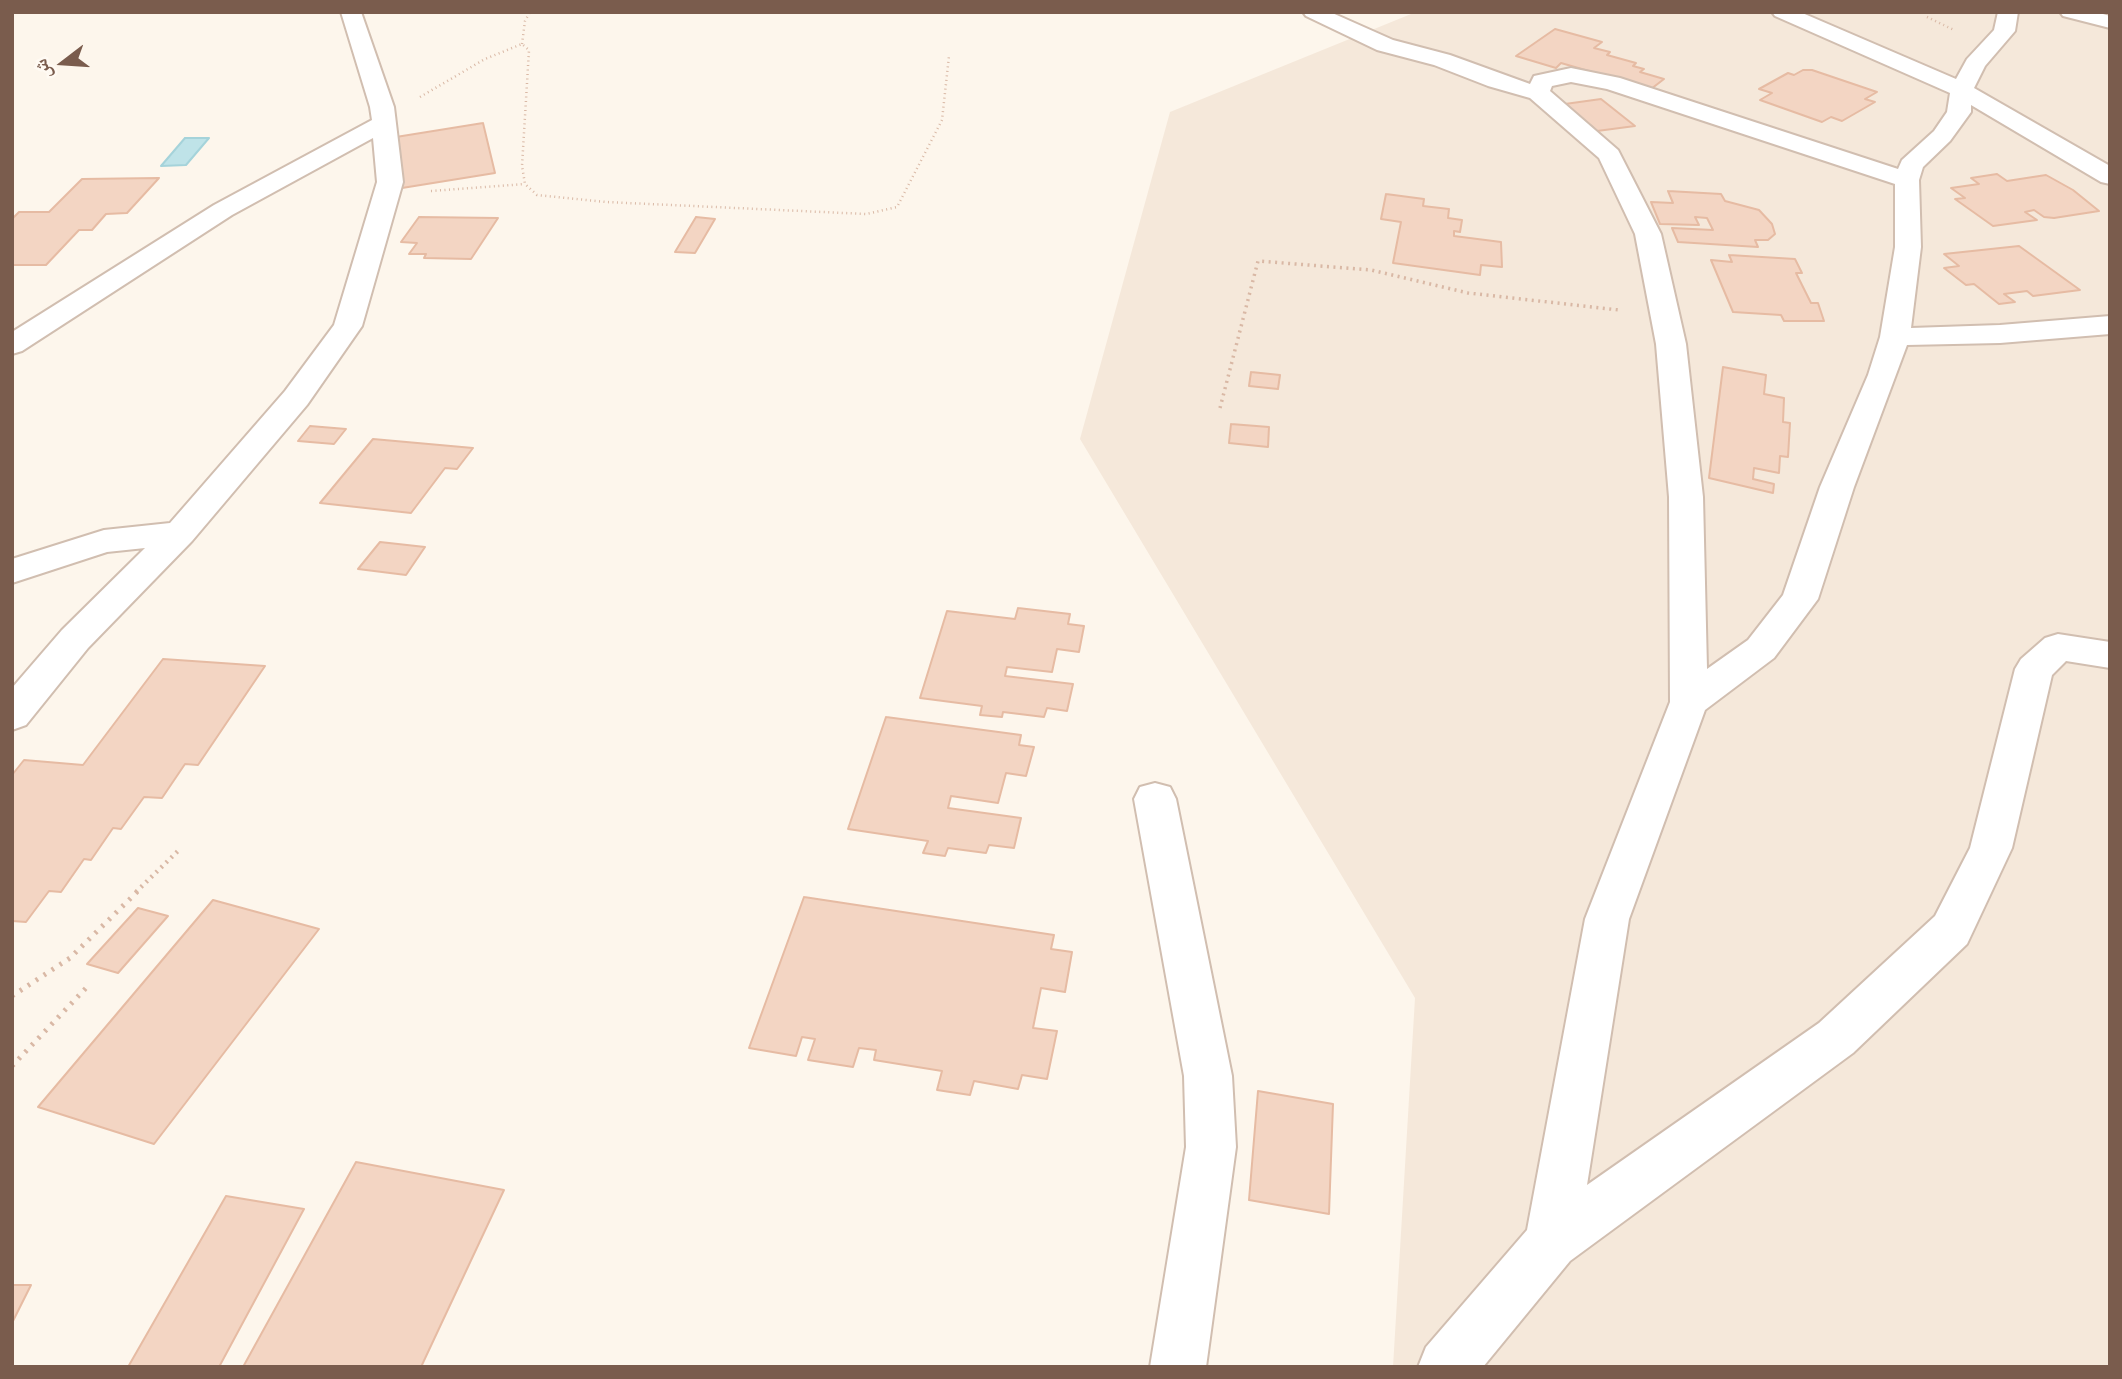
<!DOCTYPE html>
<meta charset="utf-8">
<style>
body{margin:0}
#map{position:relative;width:2122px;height:1379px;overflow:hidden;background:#fdf6ec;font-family:Signika,"Noto Naskh Arabic",sans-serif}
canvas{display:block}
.frame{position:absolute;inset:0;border:14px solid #7a5c4d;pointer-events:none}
.north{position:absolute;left:28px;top:28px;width:70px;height:70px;-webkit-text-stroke:5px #fffaf3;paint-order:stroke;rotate:253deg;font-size:19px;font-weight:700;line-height:28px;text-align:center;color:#7a5c4d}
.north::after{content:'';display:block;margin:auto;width:24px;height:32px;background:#7a5c4d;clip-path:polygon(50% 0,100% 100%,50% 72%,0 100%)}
</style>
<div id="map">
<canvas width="2122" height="1379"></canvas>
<div class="frame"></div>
<div class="north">ش</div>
</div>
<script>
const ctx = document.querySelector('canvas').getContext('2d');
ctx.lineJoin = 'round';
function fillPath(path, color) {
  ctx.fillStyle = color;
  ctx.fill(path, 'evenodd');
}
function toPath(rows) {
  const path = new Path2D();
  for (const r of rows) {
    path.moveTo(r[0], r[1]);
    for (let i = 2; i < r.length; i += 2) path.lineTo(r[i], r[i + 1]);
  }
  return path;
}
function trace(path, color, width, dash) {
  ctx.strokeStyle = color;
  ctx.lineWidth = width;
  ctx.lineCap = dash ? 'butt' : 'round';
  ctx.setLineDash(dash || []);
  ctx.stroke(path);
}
const residential = toPath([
 [1416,12,2110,12,2110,1367,1393,1367,1415,998,1080,439,1170,112]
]);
const water = toPath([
 [185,138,209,138,186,165,161,166,185,138]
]);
const building = toPath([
 [1555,29,1602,42,1594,48,1610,52,1607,55,1636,63,1633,66,1644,69,1640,72,1664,79,1651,89,1561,63,1556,68,1516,56,1555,29],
 [1803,70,1812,70,1877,92,1865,99,1875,102,1842,121,1831,117,1822,122,1760,100,1772,93,1759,89,1788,73,1794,75,1803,70],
 [1601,99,1635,126,1597,131,1565,104,1601,99],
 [483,123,495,173,402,188,396,137,483,123],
 [1997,174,2007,181,2046,175,2073,190,2099,211,2054,218,2044,217,2034,210,2025,212,2037,220,1993,226,1955,199,1965,198,1951,188,1979,184,1971,178,1997,174],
 [159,178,127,213,106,214,92,230,79,230,46,265,12,265,12,219,19,212,49,212,82,179,159,178],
 [1668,191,1721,194,1725,201,1759,210,1772,224,1775,234,1768,240,1755,240,1758,247,1678,242,1672,228,1713,230,1707,218,1695,217,1699,225,1660,224,1651,202,1673,203,1668,191],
 [1386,194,1424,199,1423,206,1449,209,1448,218,1462,220,1460,232,1454,231,1454,236,1501,242,1502,267,1481,265,1480,275,1393,263,1401,222,1381,219,1386,194],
 [419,217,498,218,471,259,424,258,426,254,409,254,417,243,401,242,419,217],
 [696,217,715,219,695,253,675,252,696,217],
 [2019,246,2080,290,2033,296,2027,291,2004,294,2015,302,1999,304,1974,284,1966,285,1944,268,1959,266,1944,254,2019,246],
 [1729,255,1795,259,1802,273,1796,273,1811,303,1818,303,1824,321,1784,321,1781,315,1733,312,1711,260,1732,262,1729,255],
 [1723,367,1766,375,1764,394,1784,398,1783,422,1790,423,1788,457,1780,456,1779,473,1754,468,1753,479,1774,484,1773,493,1709,478,1723,367],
 [1251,372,1280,375,1278,389,1249,386,1251,372],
 [1231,424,1269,427,1268,447,1229,443,1231,424],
 [310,426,346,429,334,444,298,441,310,426],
 [373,439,473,448,457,469,445,468,411,513,320,503,373,439],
 [380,542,425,547,406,575,358,569,380,542],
 [1018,608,1070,614,1068,624,1084,626,1079,652,1057,649,1052,672,1007,667,1005,676,1073,684,1067,711,1047,708,1044,717,1003,712,1002,717,980,715,982,706,920,698,947,611,1015,619,1018,608],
 [163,659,265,666,198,765,185,764,162,798,144,797,121,829,113,828,91,860,84,859,61,892,49,891,26,922,12,921,12,775,24,760,83,765,163,659],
 [886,717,1021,735,1019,745,1034,747,1026,776,1006,773,998,803,951,796,948,808,1021,818,1014,848,989,845,986,853,948,848,945,856,923,853,928,841,848,829,886,717],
 [804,897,1054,935,1051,949,1072,952,1065,992,1041,988,1033,1028,1057,1031,1047,1079,1022,1075,1018,1089,974,1081,970,1095,937,1090,942,1071,874,1060,876,1050,859,1048,853,1067,808,1060,815,1039,802,1037,796,1056,749,1048,804,897],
 [213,900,319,929,154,1144,38,1107,213,900],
 [138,908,168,916,118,973,87,964,138,908],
 [1258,1091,1333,1104,1329,1214,1249,1200,1258,1091],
 [356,1162,504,1190,421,1367,243,1367,356,1162],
 [226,1196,304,1209,219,1367,128,1367,226,1196],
 [12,1285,31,1285,12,1323,12,1285]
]);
const pathFar3 = toPath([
 [1927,17,1954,30],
 [522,44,525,21,530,12],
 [420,97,485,59,522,44,529,50,522,166,525,184,537,195,606,202,866,214,897,207,942,120,949,56],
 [431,191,525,184]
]);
const pathFar2 = toPath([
 [1220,408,1258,261,1371,270,1468,293,1619,310]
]);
const pathFar1 = toPath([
 [136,892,179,850]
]);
const path = toPath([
 [12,996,70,958,138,891],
 [12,1066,86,988]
]);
const minor = toPath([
 [341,12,361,12,394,107,403,182,362,326,307,405,192,541,88,648,26,725,12,730,12,688,62,630,145,548,107,552,12,583,12,559,104,530,170,523,285,391,334,325,377,182,373,138,232,215,22,351,12,354,12,332,214,205,372,120,370,107,341,12],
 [1303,12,1330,12,1393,40,1450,55,1530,84,1534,76,1571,68,1620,78,1898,169,1902,160,1934,131,1947,112,1950,93,1775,16,1772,12,1800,12,1956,79,1967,59,1994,30,1998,12,2018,12,2015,31,1985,66,1974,88,2110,166,2110,184,2101,182,1971,105,1971,112,1950,141,1923,167,1919,180,1921,247,1911,328,2000,325,2110,316,2110,334,2000,343,1907,345,1854,487,1818,599,1774,658,1705,710,1629,919,1587,1185,1819,1023,1935,916,1970,848,2015,669,2021,659,2045,638,2058,634,2110,642,2110,668,2066,661,2052,675,2012,848,1967,944,1853,1053,1570,1261,1483,1367,1418,1367,1426,1347,1527,1230,1585,919,1670,702,1669,497,1656,344,1635,234,1599,158,1530,98,1488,86,1434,65,1377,50,1306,16,1303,12],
 [1571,82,1607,89,1895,184,1895,247,1880,337,1868,375,1820,487,1783,595,1748,640,1707,669,1703,497,1686,344,1661,234,1618,150,1550,91,1552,86,1571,82],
 [2060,12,2096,12,2110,16,2110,28,2063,16,2060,12],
 [1155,783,1170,787,1176,799,1232,1076,1236,1147,1206,1367,1150,1367,1186,1147,1184,1076,1134,799,1140,787,1155,783]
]);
fillPath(residential, '#f5e8da');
fillPath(water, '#bfe3e8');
trace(water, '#a5d3da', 2);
fillPath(building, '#f3d5c3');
trace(building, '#e6bba3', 2);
trace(minor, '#d1beb0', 4);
trace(pathFar3, '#d9b8a5', 2.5, [1, 3.5]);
trace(pathFar2, '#d9b8a5', 3.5, [2, 4.5]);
trace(pathFar1, '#d9b8a5', 4.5, [2, 5]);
trace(path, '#d9b8a5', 5, [2.5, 7]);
fillPath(minor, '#fff');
</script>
